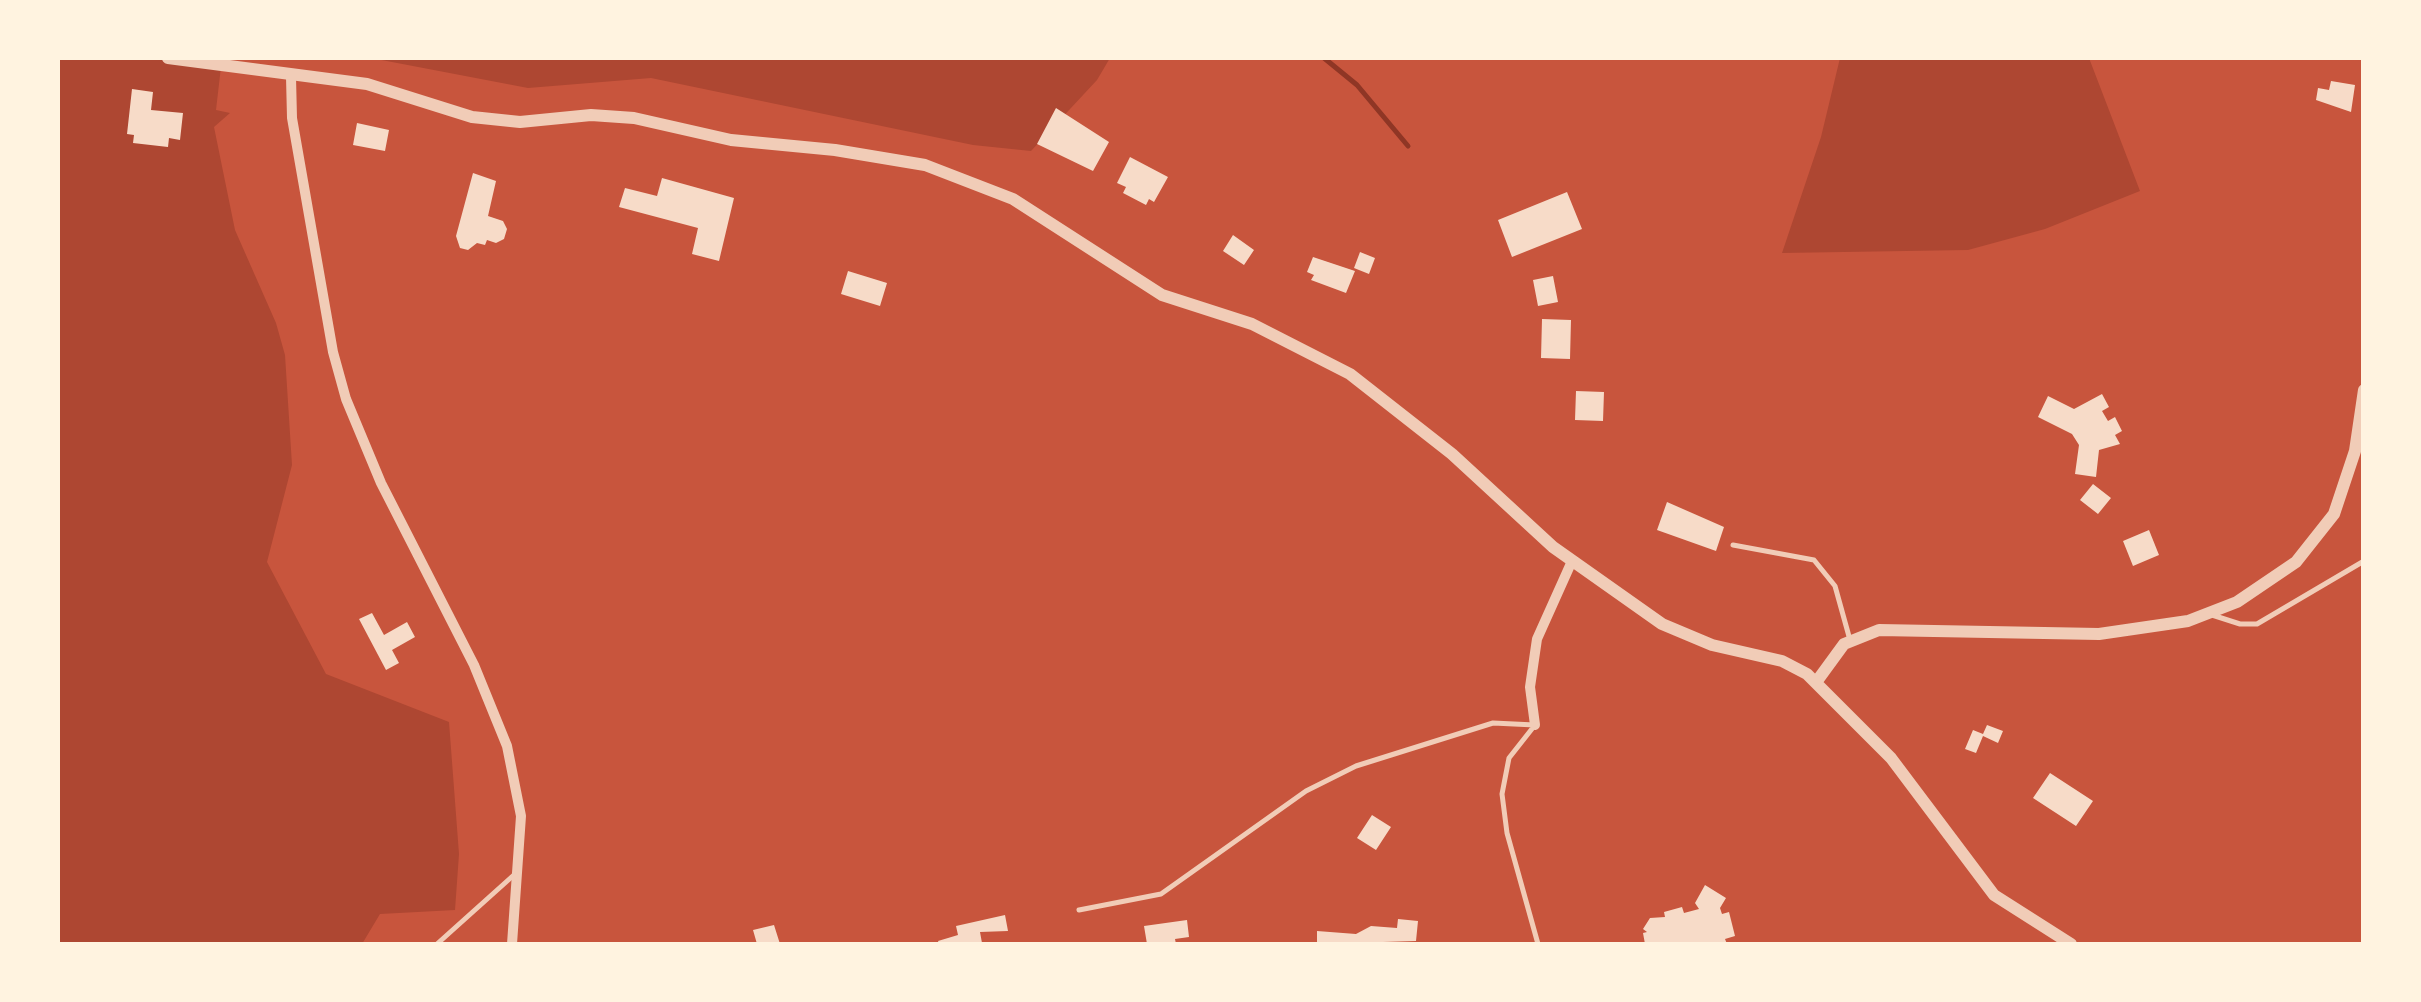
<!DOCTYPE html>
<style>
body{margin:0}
#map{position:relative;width:2421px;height:1002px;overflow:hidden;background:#c8553d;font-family:Roboto,sans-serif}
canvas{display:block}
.frame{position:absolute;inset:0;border:60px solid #fff3e0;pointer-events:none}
</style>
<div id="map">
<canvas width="2421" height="1002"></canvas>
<div class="frame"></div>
</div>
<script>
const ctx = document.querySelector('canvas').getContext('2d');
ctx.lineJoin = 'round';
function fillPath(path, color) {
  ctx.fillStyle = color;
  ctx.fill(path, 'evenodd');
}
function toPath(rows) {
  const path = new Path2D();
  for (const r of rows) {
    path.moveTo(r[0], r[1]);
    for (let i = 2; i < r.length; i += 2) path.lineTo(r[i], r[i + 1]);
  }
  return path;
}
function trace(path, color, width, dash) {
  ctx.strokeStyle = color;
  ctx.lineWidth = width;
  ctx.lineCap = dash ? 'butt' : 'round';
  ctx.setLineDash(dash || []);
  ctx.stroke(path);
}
const green = toPath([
 [58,58,222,58,216,110,230,113,214,127,235,230,276,323,285,355,292,465,267,562,326,674,449,722,459,854,455,910,380,914,362,944,58,944],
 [371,58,1110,58,1097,80,1031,151,973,145,651,78,528,88],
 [1840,58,2089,58,2140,191,2045,229,1968,250,1782,253,1821,137]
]);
const stream = toPath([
 [1324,58,1357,85,1408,146]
]);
const building = toPath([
 [2331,81,2355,85,2351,112,2316,100,2318,88,2329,90],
 [132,89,153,92,151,110,183,113,180,140,169,138,168,147,133,143,134,135,127,134],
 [1056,108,1109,142,1093,171,1037,144],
 [357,123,389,130,385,151,353,145],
 [1130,157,1168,177,1154,202,1149,199,1146,205,1123,193,1126,187,1117,183],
 [473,173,496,181,488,216,503,221,507,229,504,239,496,243,487,240,485,245,477,243,468,250,460,248,456,236],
 [662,178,734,198,719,261,692,254,698,228,619,207,625,188,657,196],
 [1567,192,1582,229,1512,257,1498,220],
 [1233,235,1254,250,1244,265,1223,251],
 [1360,252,1375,258,1369,274,1354,268],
 [1313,257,1355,271,1346,293,1311,280,1314,275,1307,272],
 [848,271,887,283,880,306,841,294],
 [1553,276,1558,302,1538,306,1533,280],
 [1542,319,1571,320,1570,359,1541,358],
 [1576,391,1604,392,1603,421,1575,420],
 [2102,394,2109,407,2102,411,2108,421,2115,417,2122,431,2115,435,2120,444,2099,450,2096,477,2075,474,2079,445,2072,434,2038,417,2048,396,2074,409],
 [2093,484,2111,498,2098,514,2080,500],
 [1667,502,1724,527,1716,551,1657,530],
 [2149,530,2159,555,2133,566,2123,541],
 [372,613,384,635,407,622,415,637,392,650,399,663,386,670,359,619],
 [1987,725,2003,731,1998,743,1983,736,1976,753,1965,749,1973,730,1983,734],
 [2050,773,2093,801,2076,826,2033,798],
 [1372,815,1391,827,1376,850,1357,838],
 [1705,885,1726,898,1720,908,1722,914,1729,912,1735,936,1725,939,1727,944,1645,944,1643,933,1647,932,1643,929,1650,918,1665,917,1664,912,1682,907,1684,913,1699,909,1695,903],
 [1005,915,1008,931,980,932,982,943,939,944,938,941,958,935,956,926],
 [1398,919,1418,921,1416,941,1317,944,1317,931,1356,934,1371,926,1397,928],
 [1187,920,1189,937,1175,939,1176,944,1147,944,1144,926],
 [774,925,780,944,757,944,753,930]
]);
const service = toPath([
 [1733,545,1814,560,1835,586,1850,640],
 [2212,615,2240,624,2257,624,2364,561],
 [1535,725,1509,758,1502,794,1507,833,1538,944],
 [1079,910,1161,894,1306,791,1356,766,1493,723,1535,725],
 [437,944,515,874]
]);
const minor = toPath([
 [291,77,292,118,333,352,346,399,381,483,474,665,507,746,521,816,512,944],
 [1535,725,1530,687,1537,639,1572,561]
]);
const tertiary = toPath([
 [168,58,367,84,472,117,520,122,591,115,634,118,731,140,835,150,925,165,1013,199,1162,295,1252,324,1350,374,1452,454,1553,547,1662,624,1712,645,1782,661,1807,674,1891,758,1994,895,2071,944],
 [1817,681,1844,644,1879,630,2099,634,2188,621,2237,602,2296,562,2334,514,2355,451,2364,390]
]);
fillPath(green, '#ae4732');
trace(stream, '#8f3625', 5);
fillPath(building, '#f7dbc8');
trace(service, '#f1ccb7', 5);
trace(minor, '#f1ccb7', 10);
trace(tertiary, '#f1ccb7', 12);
</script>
